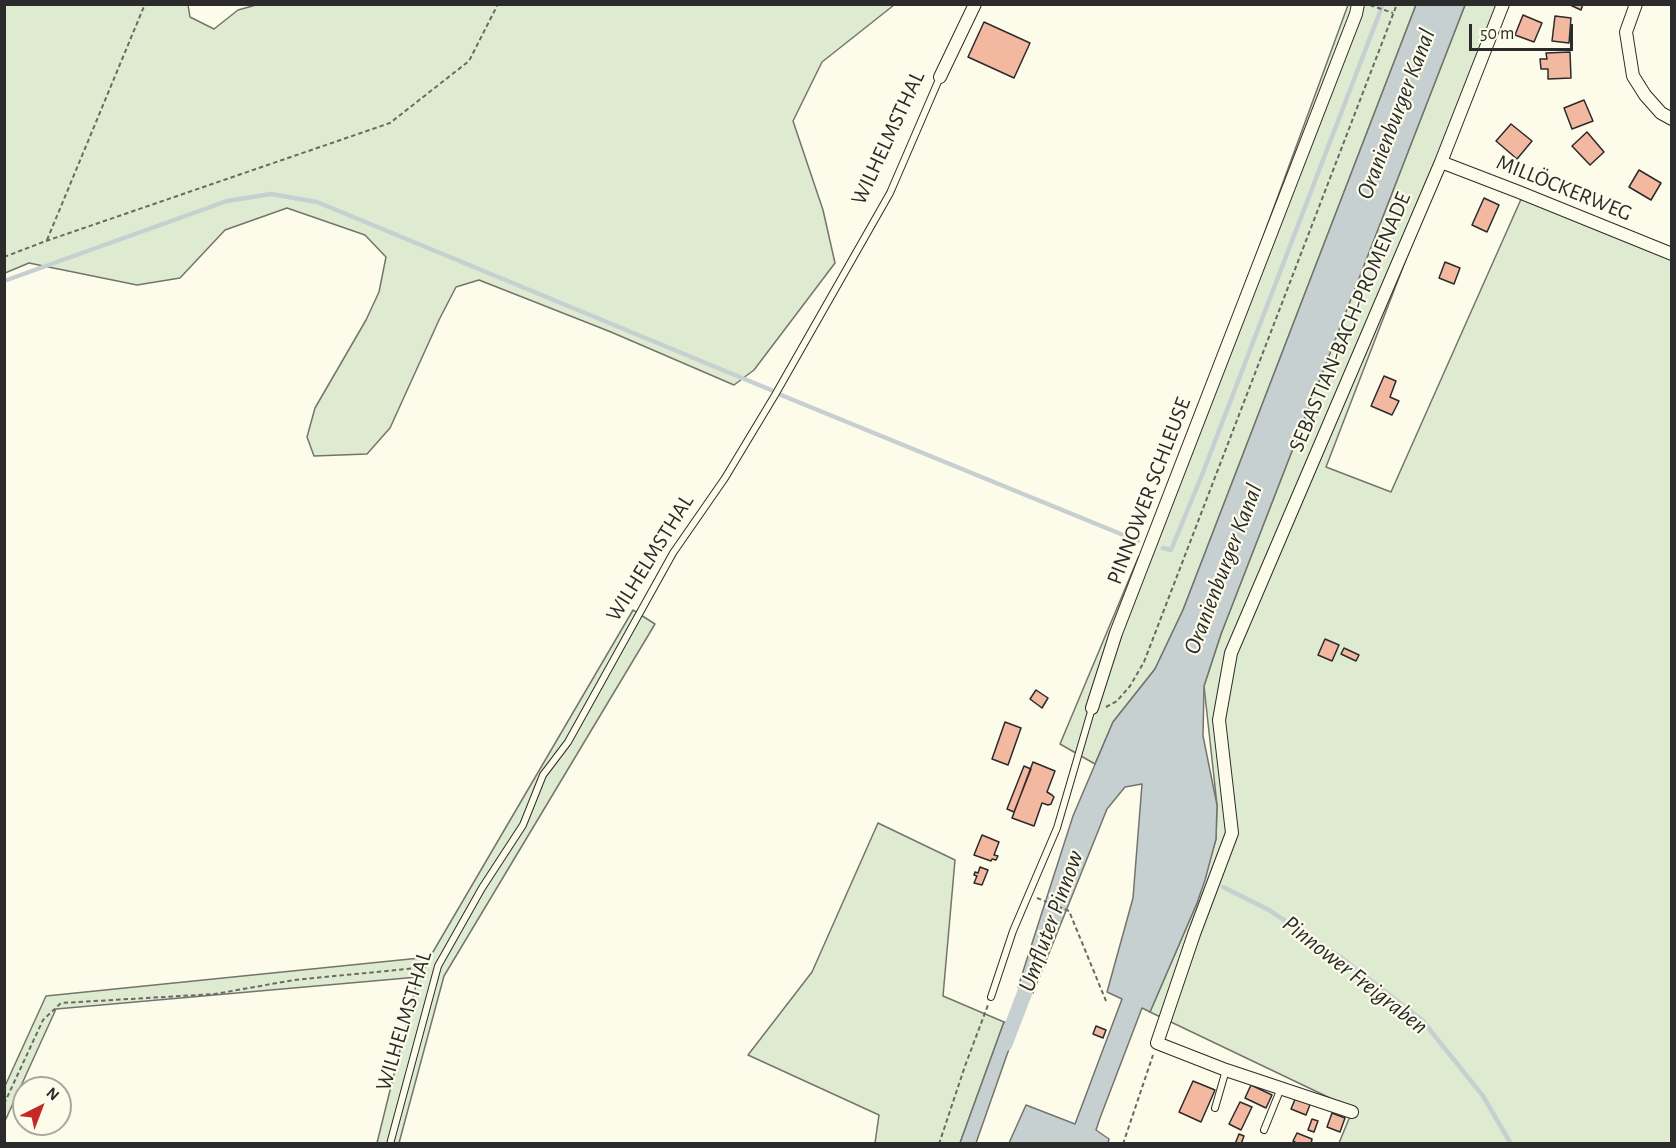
<!DOCTYPE html>
<meta charset="utf-8">
<style>
body{margin:0}
#map{position:relative;width:1676px;height:1148px;overflow:hidden;background:#fdfbea;font-family:"Alegreya Sans",sans-serif}
canvas{display:block}
.frame{position:absolute;inset:0;border:6px solid #2b2b2b;pointer-events:none}
.north{position:absolute;left:12px;top:1076px;width:60px;height:60px;box-sizing:border-box;background:#fdfbea;border:2px solid #a9a89e;border-radius:50%;rotate:42deg;font-size:16px;font-weight:700;line-height:24px;text-align:center;color:#2b2b2b}
.north::after{content:'';display:block;margin:auto;width:21px;height:27px;background:#c62828;clip-path:polygon(50% 0,100% 100%,50% 72%,0 100%)}
.scale{position:absolute;left:1469px;top:24px;width:104px;height:27px;box-sizing:border-box;border:3px solid #2b2b2b;border-top:0;padding-left:8px;font-size:18px;line-height:21px;white-space:nowrap;color:#2b2b2b;-webkit-text-stroke:4px #fdfbea;paint-order:stroke}
</style>
<div id="map">
<canvas width="1676" height="1148"></canvas>
<div class="frame"></div>
<div class="north">N</div>
<div class="scale">50 m</div>
</div>
<script>
const ctx = document.querySelector('canvas').getContext('2d');
ctx.lineJoin = 'round';
function fillPath(path, color) {
  ctx.fillStyle = color;
  ctx.fill(path, 'evenodd');
}
function toPath(rows) {
  const path = new Path2D();
  for (const r of rows) {
    path.moveTo(r[0], r[1]);
    for (let i = 2; i < r.length; i += 2) path.lineTo(r[i], r[i + 1]);
  }
  return path;
}
function trace(path, color, width, dash) {
  ctx.strokeStyle = color;
  ctx.lineWidth = width;
  ctx.lineCap = dash ? 'butt' : 'round';
  ctx.setLineDash(dash || []);
  ctx.stroke(path);
}
function label(font, color, halo, rows, align = 'center') {
  ctx.font = font + ' "Alegreya Sans",sans-serif';
  ctx.lineWidth = 4.5;
  ctx.setLineDash([]);
  ctx.textBaseline = 'middle';
  ctx.strokeStyle = halo;
  ctx.fillStyle = color;
  for (const [text, x, y, turn = 0] of rows) {
    ctx.save();
    ctx.translate(x, y);
    ctx.rotate((+turn || 0) * Math.PI / 180);
    ctx.textAlign = isNaN(turn) ? turn : align;
    if (halo) ctx.strokeText(text, 0, 0);
    ctx.fillText(text, 0, 0);
    ctx.restore();
  }
}
const green = toPath([
 [256,5,256,4,894,5,822,62,793,121,823,210,835,263,754,370,734,385,611,332,479,280,456,287,439,320,390,428,367,454,314,456,307,437,315,408,366,320,379,292,386,257,365,235,287,208,225,230,180,278,137,285,29,263,5,273,5,5,188,5,190,17,214,29,238,10,256,5],
 [1348,5,1416,5,1183,610,1155,669,1113,722,1095,764,1060,744,1138,558,1156,529,1348,5],
 [1465,5,1504,5,1326,467,1391,492,1522,197,1671,255,1671,1143,1339,1143,1353,1109,1150,1012,1197,903,1216,839,1217,805,1204,686,1221,634,1465,5],
 [633,610,655,624,444,976,399,1143,377,1143,418,977,56,1009,5,1121,5,1086,46,996,430,957,633,610],
 [878,823,955,860,943,996,1004,1022,960,1143,875,1143,879,1115,748,1055,812,972,878,823]
]);
const water = toPath([
 [1416,5,1465,5,1221,634,1204,686,1203,736,1217,805,1216,839,1205,880,1197,903,1150,1012,1142,1008,1100,1118,1096,1130,1109,1139,1108,1143,1009,1143,1026,1105,1075,1124,1122,999,1107,992,1133,898,1142,784,1125,787,1107,809,1033,993,1018,987,1073,816,1113,722,1155,669,1183,610,1416,5],
 [1004,1022,1016,1029,976,1143,960,1143,1004,1022]
]);
const stream = toPath([
 [4,281,227,201,271,194,317,202,771,390],
 [781,395,1138,541],
 [1163,548,1171,550,1202,475,1383,4],
 [1223,887,1269,910,1343,959,1422,1020,1483,1096,1511,1144]
]);
const canal = toPath([
 [1005,1044,1033,971]
]);
const building = toPath([
 [1568,4,1583,4,1581,10,1568,4],
 [1523,15,1542,23,1534,42,1515,35,1523,15],
 [1555,16,1571,18,1569,43,1552,41,1555,16],
 [984,22,1030,43,1014,78,968,57,984,22],
 [1570,52,1571,78,1548,79,1548,69,1541,69,1540,59,1547,59,1546,53,1570,52],
 [1584,100,1593,121,1572,129,1564,108,1584,100],
 [1511,124,1532,141,1517,159,1496,141,1511,124],
 [1587,132,1604,152,1590,165,1572,146,1587,132],
 [1639,170,1661,183,1651,200,1629,187,1639,170],
 [1484,198,1499,205,1487,232,1472,225,1484,198],
 [1445,262,1460,268,1454,284,1439,278,1445,262],
 [1384,376,1396,381,1390,397,1399,401,1392,415,1371,406,1384,376],
 [1325,639,1339,645,1332,661,1318,655,1325,639],
 [1344,648,1359,655,1356,661,1341,654,1344,648],
 [1036,690,1048,698,1042,708,1030,699,1036,690],
 [1005,722,1021,728,1008,765,992,759,1005,722],
 [1033,762,1055,771,1047,792,1052,795,1054,797,1051,804,1048,805,1042,803,1034,826,1012,818,1033,762],
 [1024,766,1031,769,1014,812,1007,809,1024,766],
 [982,835,999,842,994,855,998,856,996,860,992,859,991,861,974,855,982,835],
 [980,867,988,870,982,885,974,883,977,876,974,875,975,872,978,873,980,867],
 [1096,1026,1106,1030,1103,1038,1093,1034,1096,1026],
 [1193,1081,1215,1090,1201,1122,1179,1112,1193,1081],
 [1251,1085,1272,1095,1266,1108,1245,1098,1251,1085],
 [1296,1097,1311,1102,1306,1115,1291,1109,1296,1097],
 [1240,1102,1252,1107,1241,1130,1229,1124,1240,1102],
 [1332,1113,1345,1118,1340,1132,1327,1127,1332,1113],
 [1312,1119,1318,1121,1314,1132,1308,1130,1312,1119],
 [1297,1133,1312,1139,1311,1144,1298,1144,1293,1141,1297,1133],
 [1239,1134,1244,1136,1241,1144,1235,1144,1239,1134]
]);
const path = toPath([
 [1370,5,1393,13],
 [47,240,145,4],
 [4,257,46,241,390,123,469,61,498,4],
 [1106,707,1117,701,1130,686,1144,662,1397,4],
 [1037,898,1069,911,1106,1001],
 [4,1104,43,1020,61,1003,215,994,294,980,427,967],
 [939,1144,965,1066,988,1005],
 [1123,1144,1153,1055]
]);
const lane = toPath([
 [991,997,1013,931,1057,828,1092,708],
 [1215,1108,1226,1070],
 [1264,1130,1281,1088],
 [390,1144,438,966,482,888,523,825,543,775,568,742,673,553,725,478,775,395,890,193,940,77]
]);
const street = toPath([
 [1636,4,1626,32,1633,76,1645,95,1661,113,1672,119],
 [940,77,975,4],
 [1441,162,1519,192,1672,254],
 [1092,708,1116,633,1356,14,1358,4],
 [1352,1112,1226,1070,1157,1043,1194,934,1232,833,1219,720,1231,653,1441,162,1503,4]
]);
const streetNames = [
 ["WILHELMSTHAL",888,138,-65],
 ["MILLÖCKERWEG",1564,188,22],
 ["SEBASTIAN-BACH-PROMENADE",1350,322,-67],
 ["PINNOWER SCHLEUSE",1149,491,-69],
 ["WILHELMSTHAL",650,558,-58],
 ["WILHELMSTHAL",404,1021,-73]
];
const waterNames = [
 ["Oranienburger Kanal",1396,114,-69],
 ["Oranienburger Kanal",1223,569,-69],
 ["Umfluter Pinnow",1051,921,-70],
 ["Pinnower Freigraben",1355,975,38]
];
fillPath(green, '#deebd1');
trace(green, '#74746e', 1.5);
fillPath(water, '#c7d0d0');
trace(water, '#74746e', 1.5);
trace(stream, '#c7d0d0', 4.5);
trace(canal, '#c7d0d0', 15);
fillPath(building, '#f2b8a0');
trace(building, '#2b2b2b', 1.5);
trace(lane, '#2b2b2b', 8);
trace(street, '#2b2b2b', 14);
trace(path, '#6a6964', 2, [4.5, 3]);
trace(lane, '#fdfbea', 6);
trace(street, '#fdfbea', 12);
label('22px', '#2b2b2b', '#fdfbea', streetNames);
label('italic 24px', '#2b2b2b', '#fdfbea', waterNames);
</script>
